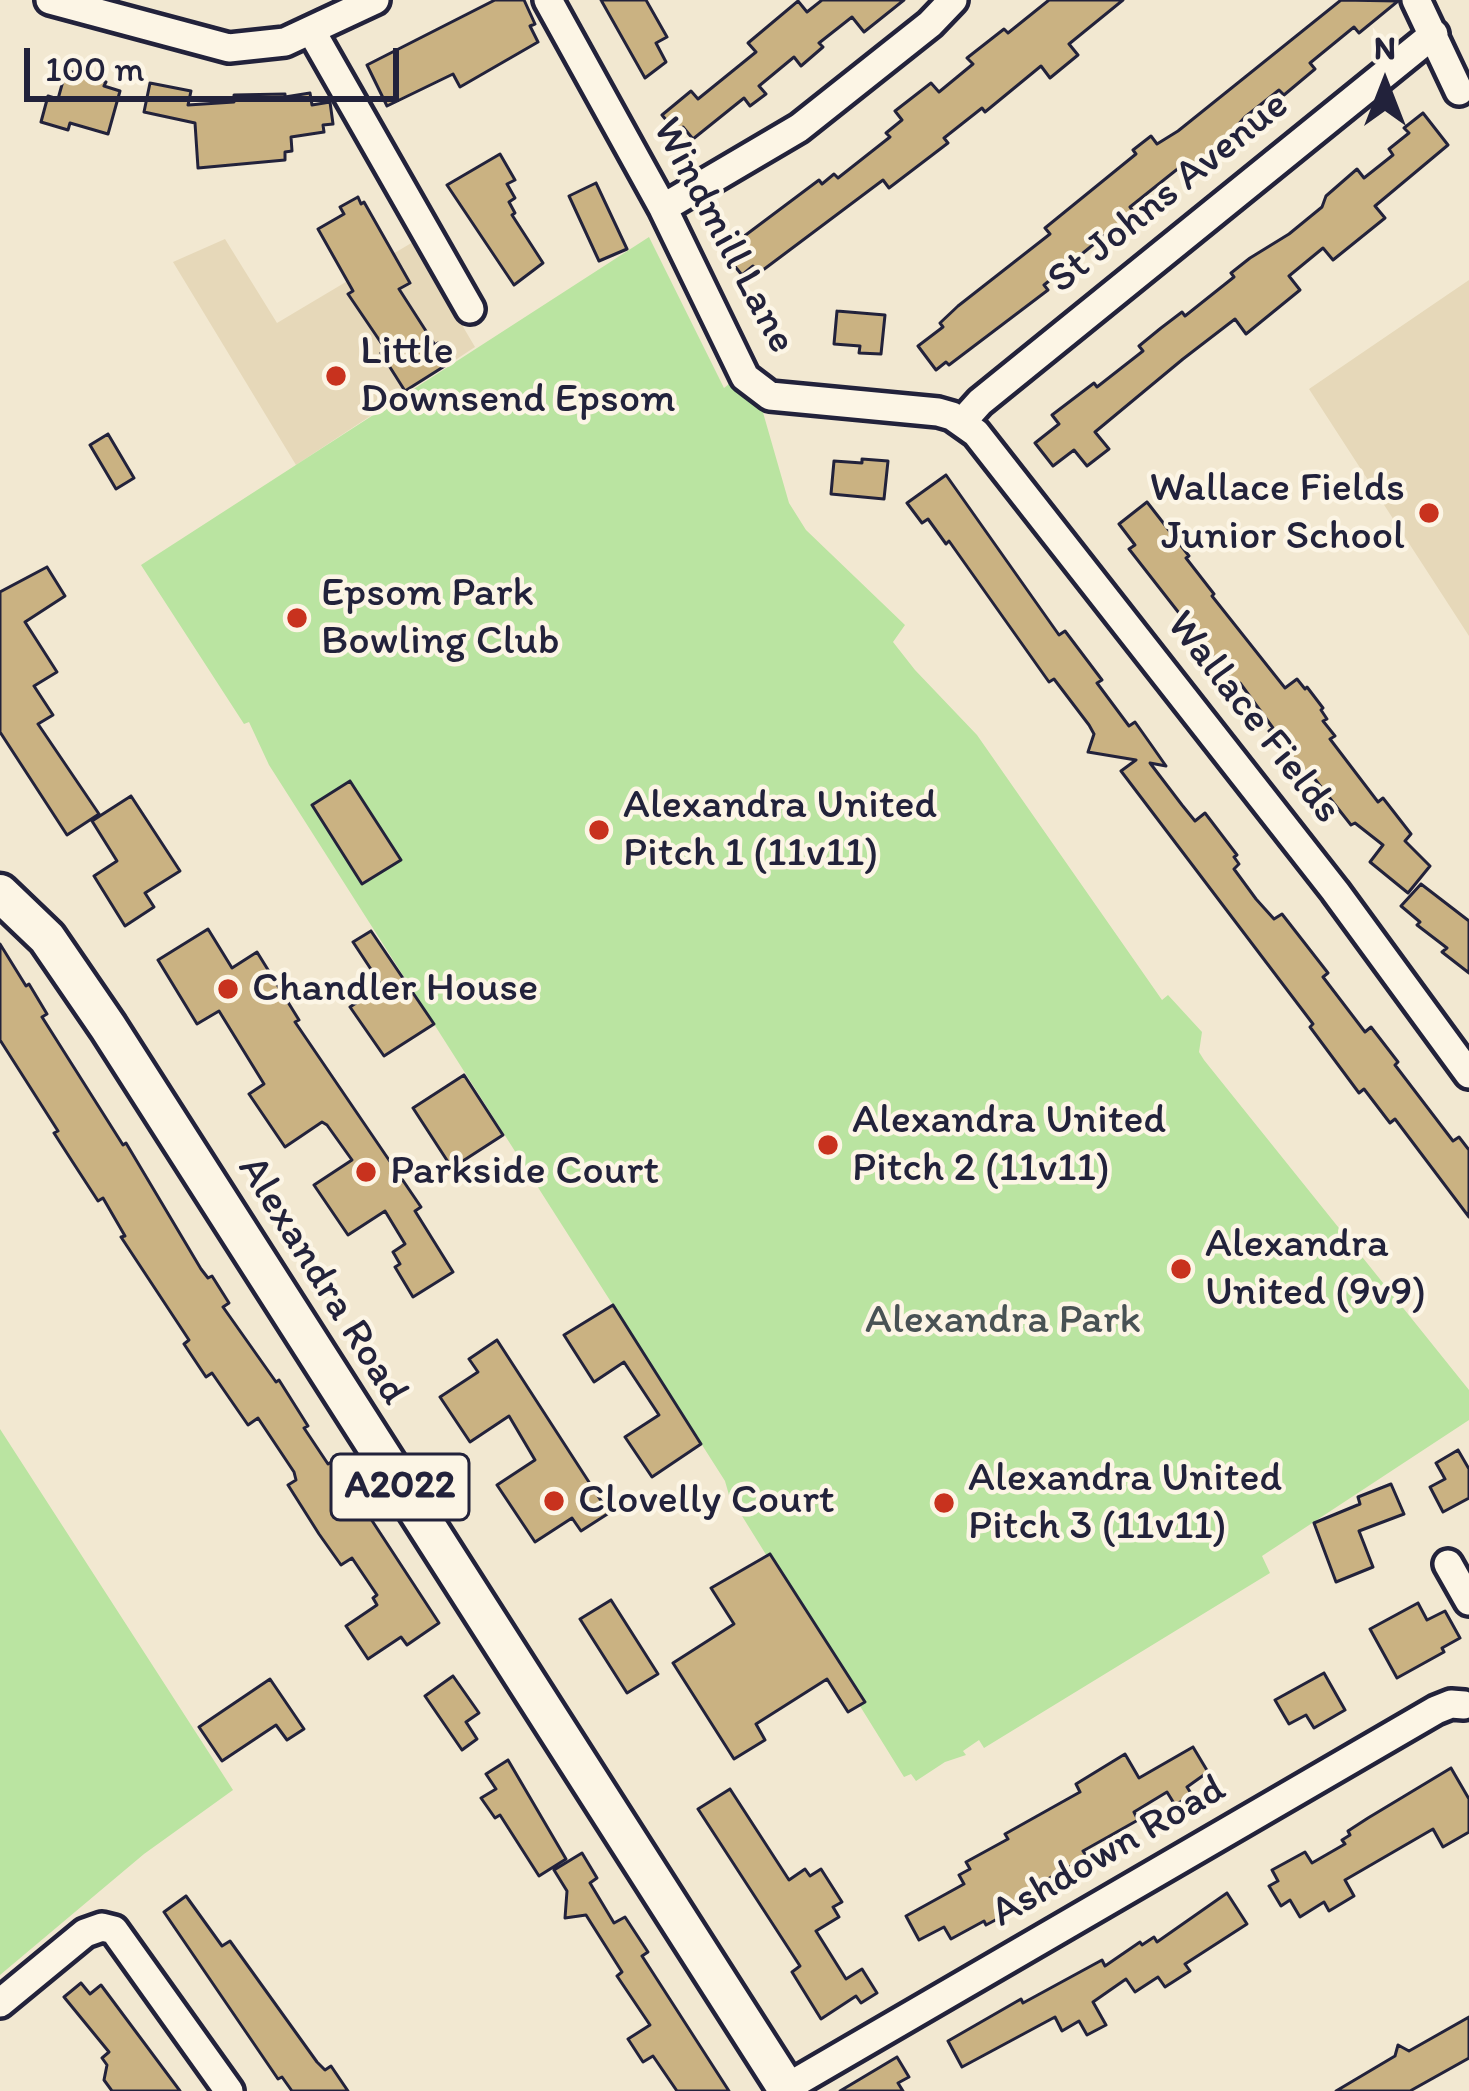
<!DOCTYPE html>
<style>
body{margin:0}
#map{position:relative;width:1469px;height:2091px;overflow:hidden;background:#f2e8d1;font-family:Itim,sans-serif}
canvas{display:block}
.north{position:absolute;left:1325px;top:24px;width:120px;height:120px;-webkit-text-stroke:9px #fcf5e5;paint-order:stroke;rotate:0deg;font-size:33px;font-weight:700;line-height:48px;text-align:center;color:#22223b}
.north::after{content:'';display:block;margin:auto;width:42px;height:54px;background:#22223b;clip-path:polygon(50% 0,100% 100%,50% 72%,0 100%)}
.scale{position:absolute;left:24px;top:48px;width:375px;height:54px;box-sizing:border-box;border:6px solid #22223b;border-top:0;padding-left:15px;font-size:36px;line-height:42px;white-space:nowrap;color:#22223b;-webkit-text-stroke:9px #fcf5e5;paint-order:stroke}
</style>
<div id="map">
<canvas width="1469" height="2091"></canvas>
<div class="north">N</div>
<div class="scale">100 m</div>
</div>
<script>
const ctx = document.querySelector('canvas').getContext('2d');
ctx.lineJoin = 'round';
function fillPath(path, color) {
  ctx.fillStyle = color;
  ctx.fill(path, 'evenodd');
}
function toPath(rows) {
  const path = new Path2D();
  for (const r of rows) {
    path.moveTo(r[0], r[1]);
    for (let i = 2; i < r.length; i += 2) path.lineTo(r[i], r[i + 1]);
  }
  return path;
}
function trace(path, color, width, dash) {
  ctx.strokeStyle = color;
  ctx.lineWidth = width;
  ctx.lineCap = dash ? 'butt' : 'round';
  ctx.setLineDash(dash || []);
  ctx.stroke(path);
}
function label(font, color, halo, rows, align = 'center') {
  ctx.font = font + ' Itim,sans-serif';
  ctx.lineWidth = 9;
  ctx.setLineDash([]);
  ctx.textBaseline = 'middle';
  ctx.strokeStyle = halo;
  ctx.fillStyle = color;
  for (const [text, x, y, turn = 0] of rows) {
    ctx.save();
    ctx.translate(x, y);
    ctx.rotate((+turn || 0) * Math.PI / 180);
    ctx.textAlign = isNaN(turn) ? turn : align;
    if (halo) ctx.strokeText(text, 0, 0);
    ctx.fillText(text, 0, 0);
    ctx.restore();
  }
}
const built = toPath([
 [225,239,277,323,413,242,475,347,296,465,173,262],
 [1469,280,1469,636,1309,389]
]);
const green = toPath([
 [649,237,724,388,729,384,760,402,789,503,806,530,905,625,893,642,915,670,977,735,1162,1000,1168,995,1202,1032,1199,1052,1204,1060,1469,1390,1469,1420,1262,1556,1270,1573,984,1748,979,1740,963,1751,966,1755,945,1762,916,1781,911,1774,904,1777,729,1495,725,1481,269,765,249,722,244,724,141,565],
 [0,1429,233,1790,144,1854,0,1975]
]);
const building = toPath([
 [495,0,524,0,535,24,530,26,538,42,460,87,453,74,387,106,367,65,495,0],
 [601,0,646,0,667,37,656,43,666,62,645,78,601,0],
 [822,0,904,0,864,32,852,17,819,43,823,47,801,66,794,57,759,86,766,94,750,106,744,98,693,139,683,127,676,132,662,115,691,91,698,99,756,52,748,43,798,1,807,12,822,0],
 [1049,0,1123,0,1069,44,1078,55,1050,78,1041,66,985,112,982,108,944,138,948,143,889,188,883,180,759,273,753,266,742,275,723,252,819,180,822,184,834,174,838,178,890,137,886,133,902,120,895,111,931,83,939,92,973,64,967,58,1004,29,1008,33,1049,0],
 [1341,0,1398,1,1359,33,1354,27,1310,63,1315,69,1284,95,1279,90,1245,117,1235,128,1238,132,1203,162,1187,175,1180,167,1130,207,1136,215,1119,229,1116,226,1044,285,1048,290,949,365,946,362,936,370,918,346,943,327,940,323,958,306,1050,234,1045,228,1136,154,1133,150,1151,136,1157,144,1178,131,1341,0],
 [66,70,106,82,104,86,120,91,108,134,70,123,68,130,41,122,48,96,58,99,66,70],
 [150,83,191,91,188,105,234,102,234,95,285,94,285,97,310,93,312,105,330,102,333,124,323,125,324,132,291,137,292,151,285,152,285,160,198,168,195,123,144,112,150,83],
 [1423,113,1448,145,1375,206,1385,218,1333,260,1323,248,1289,276,1300,290,1246,334,1235,319,1183,359,1095,432,1109,449,1087,466,1074,450,1053,466,1035,443,1059,424,1052,415,1094,383,1097,387,1143,351,1139,346,1161,328,1182,312,1185,316,1234,277,1231,273,1250,258,1289,234,1322,207,1326,196,1357,169,1364,178,1393,155,1389,149,1409,133,1404,128,1423,113],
 [500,154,515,180,507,184,515,198,509,202,515,213,512,215,543,263,514,285,447,185,500,154],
 [596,183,627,249,599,261,569,196,596,183],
 [358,197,361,204,364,202,410,283,399,289,435,345,438,343,451,362,405,391,381,353,386,350,348,294,353,291,318,229,344,214,340,207,358,197],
 [837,311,885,315,881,354,859,353,860,346,834,344,837,311],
 [108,434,134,478,116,489,90,445,108,434],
 [862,459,888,461,884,499,831,494,834,461,862,463,862,459],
 [946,475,1059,635,1065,631,1102,680,1097,683,1129,726,1135,722,1152,746,1166,766,1150,763,1182,805,1195,821,1205,813,1237,855,1234,857,1239,864,1234,869,1256,899,1274,919,1282,914,1328,973,1323,977,1365,1032,1371,1027,1398,1062,1395,1065,1453,1141,1459,1137,1469,1150,1469,1217,1395,1119,1390,1123,1364,1089,1359,1093,1310,1027,1313,1024,1121,771,1136,760,1088,752,1094,734,1089,725,1054,679,1049,682,949,541,946,544,928,519,922,523,907,503,946,475],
 [1147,502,1189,556,1186,558,1214,594,1212,596,1285,688,1297,679,1305,689,1307,687,1323,708,1321,710,1327,719,1323,721,1335,736,1330,739,1378,802,1383,798,1411,834,1405,841,1430,866,1408,893,1370,862,1383,845,1355,823,1351,825,1310,773,1306,776,1284,751,1269,731,1273,728,1240,683,1236,686,1129,549,1135,545,1119,524,1147,502],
 [47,567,65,596,25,622,57,672,34,686,53,715,38,724,99,814,67,835,0,732,0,592,47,567],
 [350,781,401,860,362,884,312,805,350,781],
 [131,796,180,871,145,893,154,907,125,926,94,876,117,861,92,821,131,796],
 [1421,884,1469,921,1469,973,1442,952,1447,948,1417,925,1420,922,1401,906,1421,884],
 [208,929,232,968,257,952,299,1020,295,1022,421,1207,415,1211,453,1272,413,1297,395,1267,400,1264,393,1252,405,1244,385,1211,348,1235,314,1185,352,1160,327,1125,322,1122,285,1147,249,1094,264,1084,219,1011,197,1024,158,960,208,929],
 [371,931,434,1024,384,1056,350,1007,382,986,353,942,371,931],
 [0,944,26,986,29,984,47,1014,42,1017,123,1145,126,1143,201,1269,208,1278,212,1276,229,1303,223,1307,276,1382,279,1380,308,1426,304,1428,328,1464,333,1461,439,1623,407,1645,401,1637,368,1659,346,1626,377,1605,373,1598,377,1595,352,1558,341,1565,319,1534,288,1485,296,1480,294,1472,258,1418,248,1425,212,1373,206,1377,184,1344,189,1340,121,1237,125,1236,103,1198,98,1201,72,1161,54,1133,58,1131,0,1040,0,944],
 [464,1075,503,1135,452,1168,413,1108,464,1075],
 [613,1305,701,1444,652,1477,625,1437,659,1415,624,1362,594,1382,564,1335,613,1305],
 [497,1340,609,1513,581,1531,572,1518,535,1542,497,1485,535,1460,509,1416,470,1442,440,1397,478,1372,469,1359,497,1340],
 [1458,1450,1469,1469,1469,1498,1443,1512,1430,1487,1445,1479,1436,1463,1458,1450],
 [1391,1484,1404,1514,1359,1531,1373,1567,1336,1582,1314,1523,1360,1504,1358,1497,1391,1484],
 [770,1554,865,1702,848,1712,827,1679,756,1724,765,1740,734,1759,673,1663,734,1624,711,1588,770,1554],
 [611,1600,658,1674,627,1693,580,1619,611,1600],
 [1418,1603,1427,1620,1445,1611,1460,1638,1442,1648,1444,1652,1397,1678,1370,1629,1418,1603],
 [1324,1673,1345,1710,1314,1728,1306,1715,1289,1724,1275,1700,1324,1673],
 [453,1676,479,1713,466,1722,477,1739,462,1750,425,1696,453,1676],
 [270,1679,304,1729,287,1740,276,1725,222,1761,199,1727,270,1679],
 [1193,1747,1208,1772,1187,1787,1192,1795,1175,1805,1167,1792,1134,1812,1138,1820,1083,1851,1087,1857,1030,1889,1035,1899,986,1925,984,1921,951,1939,944,1927,919,1940,906,1916,964,1884,959,1875,970,1869,966,1862,1008,1839,1005,1834,1080,1792,1076,1784,1125,1754,1139,1778,1193,1747],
 [508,1760,566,1859,539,1876,500,1815,495,1818,481,1798,496,1789,486,1774,508,1760],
 [1451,1768,1469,1799,1469,1832,1443,1847,1433,1829,1345,1880,1354,1896,1329,1911,1324,1902,1300,1917,1290,1900,1281,1906,1269,1886,1278,1881,1272,1870,1305,1852,1312,1863,1345,1844,1342,1840,1350,1835,1348,1831,1368,1818,1451,1768],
 [730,1789,789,1880,805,1869,810,1876,821,1869,842,1902,833,1907,839,1917,816,1931,846,1979,862,1969,877,1993,861,2003,856,1996,821,2019,792,1972,800,1966,698,1809,730,1789],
 [582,1853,597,1878,590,1883,614,1923,625,1917,648,1952,642,1956,729,2091,677,2091,653,2056,643,2062,628,2039,650,2025,617,1976,622,1972,586,1915,565,1918,567,1891,554,1870,582,1853],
 [1227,1893,1247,1924,1185,1964,1190,1971,1165,1987,1158,1977,1135,1992,1126,1979,1093,2002,1106,2025,1087,2035,1079,2021,1062,2031,1055,2017,962,2067,948,2041,1021,1999,1023,2003,1102,1960,1105,1966,1140,1942,1142,1945,1154,1937,1157,1942,1227,1893],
 [186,1896,222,1946,230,1941,317,2062,325,2070,331,2066,348,2091,292,2091,282,2077,278,2079,164,1912,186,1896],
 [81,1983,90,1994,101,1985,180,2091,112,2091,104,2080,107,2065,102,2058,109,2052,64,1997,81,1983],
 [1469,2017,1469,2058,1410,2091,1336,2091,1395,2056,1398,2045,1409,2051,1469,2017],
 [897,2057,909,2077,898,2083,903,2091,840,2091,897,2057]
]);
const minor = toPath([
 [50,0,229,48,285,42,375,0],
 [548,0,663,208,745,377,770,396,938,412,952,416,976,433,1335,891,1469,1074],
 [1416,0,1459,91],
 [312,32,470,309],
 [663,208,799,128,930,24,953,0],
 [962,422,980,402,1434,34],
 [1448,1564,1469,1601],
 [0,2003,85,1933,102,1927,114,1930,229,2091],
 [786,2088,1436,1710,1451,1704,1464,1705]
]);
const major = toPath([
 [0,893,47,938,108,1027,788,2091]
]);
const markers = [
 [336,376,12,"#c8321e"],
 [1429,513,12,"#c8321e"],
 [297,618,12,"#c8321e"],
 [599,830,12,"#c8321e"],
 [228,989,12,"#c8321e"],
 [828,1145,12,"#c8321e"],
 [366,1172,12,"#c8321e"],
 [1181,1269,12,"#c8321e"],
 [554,1501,12,"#c8321e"],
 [944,1503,12,"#c8321e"]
];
const shields = [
 [400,1487,138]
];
const shieldNames = [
 ["A2022",400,1487]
];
const streetNames = [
 ["St Johns Avenue",1169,193,-39],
 ["Windmill Lane",723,236,62],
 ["Wallace Fields",1253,718,52],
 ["Alexandra Road",322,1281,58],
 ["Ashdown Road",1109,1852,-30]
];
const poiNames = [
 ["Little",360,352],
 ["Downsend Epsom",360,400],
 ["Wallace Fields",1405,489,"right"],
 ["Junior School",1405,537,"right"],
 ["Epsom Park",321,594],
 ["Bowling Club",321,642],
 ["Alexandra United",623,806],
 ["Pitch 1 (11v11)",623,854],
 ["Chandler House",252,989],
 ["Alexandra United",852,1121],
 ["Pitch 2 (11v11)",852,1169],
 ["Parkside Court",390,1172],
 ["Alexandra",1205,1245],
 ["United (9v9)",1205,1293],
 ["Alexandra United",968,1479],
 ["Pitch 3 (11v11)",968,1527],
 ["Clovelly Court",578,1501]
];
const parkNames = [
 ["Alexandra Park",1003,1321]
];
fillPath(built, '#e6d8b9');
fillPath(green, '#bae4a1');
fillPath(building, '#cab282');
trace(building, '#22223b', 3);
trace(minor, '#22223b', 36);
trace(major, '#22223b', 45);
trace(minor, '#fcf5e5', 27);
trace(major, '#fcf5e5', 36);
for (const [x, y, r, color] of markers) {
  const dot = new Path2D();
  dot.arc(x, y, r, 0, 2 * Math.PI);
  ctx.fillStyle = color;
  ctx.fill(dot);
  trace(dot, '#fcf5e5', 4.5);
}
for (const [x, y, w] of shields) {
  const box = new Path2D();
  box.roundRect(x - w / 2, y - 33, w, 66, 9);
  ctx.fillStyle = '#fcf5e5';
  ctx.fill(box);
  trace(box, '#22223b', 3);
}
label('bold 39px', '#22223b', null, shieldNames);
label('42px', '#22223b', '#fcf5e5', streetNames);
label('42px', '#22223b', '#fcf5e5', poiNames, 'left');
label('42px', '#485254', '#fcf5e5', parkNames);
</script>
